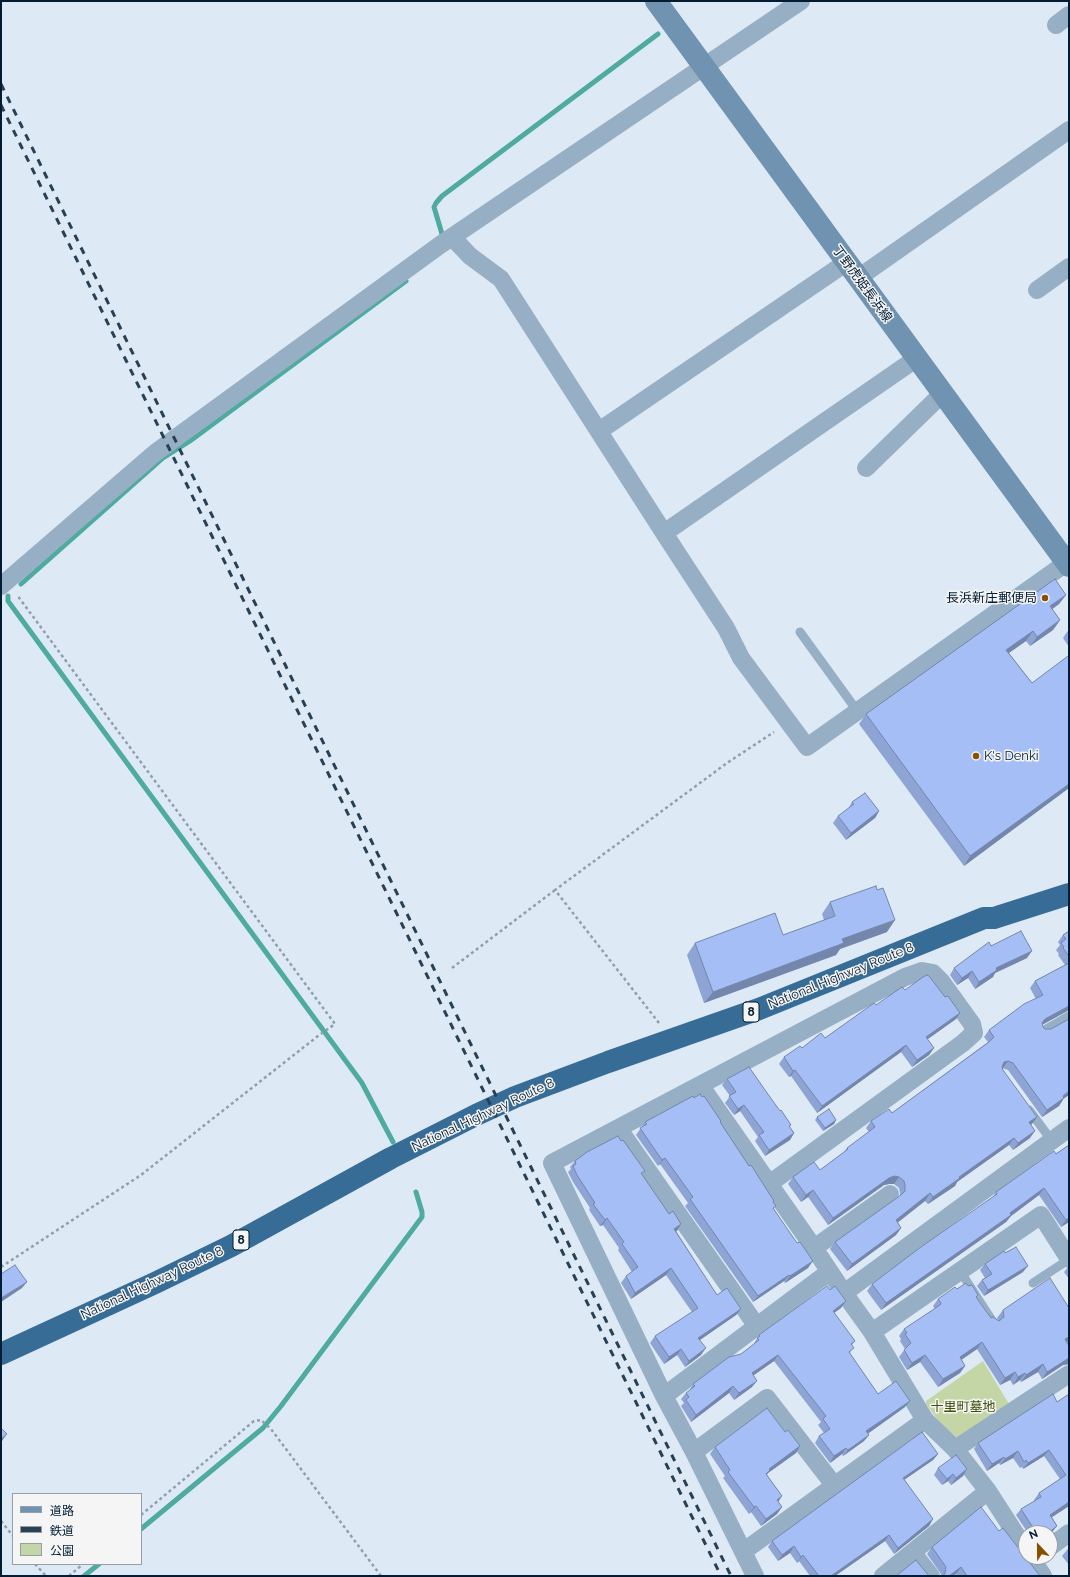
<!DOCTYPE html>
<meta charset="utf-8">
<style>
body{margin:0}
#map{position:relative;width:1070px;height:1577px;overflow:hidden;background:#ddeaf5;font-family:Raleway,"Noto Sans JP",sans-serif}
canvas{display:block}
.frame{position:absolute;inset:0;border:2px solid #021d33;pointer-events:none}
.legend{position:absolute;left:12px;top:1493px;width:130px;height:72px;box-sizing:border-box;background:#f5f5f5;border:1px solid #949fa7;margin:0;padding:5px 7px;list-style:none;font-size:12px;color:#021d33}
.legend li{display:flex;align-items:center;gap:8px;height:20px}
.legend b{width:20px;border:1px solid #949fa7}
.north{position:absolute;left:1018px;top:1525px;width:40px;height:40px;box-sizing:border-box;background:#f5f5f5;border:1px solid #949fa7;border-radius:50%;rotate:338deg;font-size:11px;font-weight:700;line-height:16px;text-align:center;color:#021d33}
.north::after{content:'';display:block;margin:auto;width:14px;height:18px;background:#875001;clip-path:polygon(50% 0,100% 100%,50% 72%,0 100%)}
</style>
<div id="map">
<canvas width="1070" height="1577"></canvas>
<div class="frame"></div>
<ul class="legend">
<li><b style="height:5px;background:#7093b1"></b>道路</li>
<li><b style="height:5px;background:#274054"></b>鉄道</li>
<li><b style="height:11px;background:#c4d6a6"></b>公園</li>
</ul>
<div class="north">N</div>
</div>
<script>
const ctx = document.querySelector('canvas').getContext('2d');
ctx.lineJoin = 'round';
function fillPath(path, color) {
  ctx.fillStyle = color;
  ctx.fill(path, 'evenodd');
}
function toPath(rows) {
  const path = new Path2D();
  for (const r of rows) {
    path.moveTo(r[0], r[1]);
    for (let i = 2; i < r.length; i += 2) path.lineTo(r[i], r[i + 1]);
  }
  return path;
}
function trace(path, color, width, dash) {
  ctx.strokeStyle = color;
  ctx.lineWidth = width;
  ctx.lineCap = dash ? 'butt' : 'round';
  ctx.setLineDash(dash || []);
  ctx.stroke(path);
}
function label(font, color, halo, rows, align = 'center') {
  ctx.font = font + ' Raleway,"Noto Sans JP",sans-serif';
  ctx.lineWidth = 3;
  ctx.setLineDash([]);
  ctx.textBaseline = 'middle';
  ctx.strokeStyle = halo;
  ctx.fillStyle = color;
  for (const [text, x, y, turn = 0] of rows) {
    ctx.save();
    ctx.translate(x, y);
    ctx.rotate((+turn || 0) * Math.PI / 180);
    ctx.textAlign = isNaN(turn) ? turn : align;
    if (halo) ctx.strokeText(text, 0, 0);
    ctx.fillText(text, 0, 0);
    ctx.restore();
  }
}
const green = toPath([
 [983,1361,1009,1404,960,1440,945,1430,926,1404,926,1401]
]);
const stream = toPath([
 [442,234,434,207,436,203,442,196,658,34],
 [21,584,163,458,190,441,406,281],
 [8,596,8,601,362,1083,393,1142],
 [141,1529,263,1428,281,1406,422,1217,422,1212,416,1192],
 [84,1576,99,1564]
]);
const path = toPath([
 [452,968,555,890],
 [659,1023,555,890,727,763,774,732],
 [1,1267,141,1175,318,1036,335,1024,17,595],
 [141,1515,254,1421,261,1420,271,1429,381,1576],
 [1,1521,13,1536],
 [35,1564,46,1576],
 [69,1576,83,1564]
]);
const lane = toPath([
 [800,632,858,712],
 [1043,1031,1069,1016],
 [1029,1110,1052,1141],
 [960,1271,993,1322],
 [1033,1283,1068,1260]
]);
const street = toPath([
 [1056,25,1069,15],
 [452,237,470,256,501,279,664,533,726,628,741,658,807,747,1066,563],
 [858,278,1069,130],
 [1037,290,1069,267],
 [599,431,847,262],
 [866,468,943,393],
 [664,533,917,358],
 [1,586,155,453,440,245,801,1],
 [700,1085,814,1248,844,1293,1069,1128],
 [618,1128,756,1325],
 [814,1248,890,1194],
 [844,1293,872,1332,925,1420,955,1449,988,1491,1026,1550],
 [872,1332,1041,1215,1069,1259],
 [664,1396,829,1272],
 [955,1449,1069,1374],
 [694,1452,767,1398,834,1485],
 [1050,1547,1069,1533],
 [744,1551,925,1420],
 [913,1553,931,1576],
 [1031,1557,1043,1576],
 [755,1576,694,1452,664,1396,552,1163,905,977,922,971,933,973,941,981,972,1024,974,1033,963,1043,769,1184],
 [883,1576,988,1491]
]);
const secondary = toPath([
 [656,1,1069,566]
]);
const highway = toPath([
 [1,1354,155,1283,231,1246,391,1158,476,1115,515,1097,608,1062,759,1009,984,918,994,918,1069,894]
]);
const rail = toPath([
 [1,84,731,1576],
 [1,105,721,1576]
]);
const wall = toPath([
 [1066,595,1059,604,1052,609,1060,620,1053,630,1030,646,1026,641,1009,653,1032,683,1069,788,964,866,859,724,866,714],
 [1069,630,1069,647,1063,638,1067,632],
 [852,802,879,811,875,818,846,840,833,823,838,816,848,809],
 [830,902,887,932,840,949,836,955,704,1003,687,955,695,943,783,935,824,920,822,914],
 [1069,931,1069,1010,1042,1025,1064,1098,1059,1106,1042,1117,1008,1070,1002,1068,1032,1124,1031,1125,1030,1138,1013,1150,1009,1145,957,1182,955,1186,928,1204,925,1201,897,1222,901,1228,896,1235,847,1271,830,1249,835,1242,900,1196,900,1193,899,1188,894,1184,889,1184,884,1185,828,1225,808,1197,801,1202,788,1184,793,1177,820,1170,843,1153,847,1148,869,1132,866,1128,871,1121,892,1113,988,1042,984,1037,989,1030,1036,999,1030,988,1035,981,1065,965,1058,955,1059,954,1056,950,1060,945,1058,942,1063,935],
 [991,946,1027,958,995,973,993,977,975,989,968,978,957,985,950,975,954,968],
 [905,990,945,997,960,1013,956,1019,927,1039,934,1048,929,1055,912,1067,901,1052,817,1113,791,1076,789,1077,779,1064,784,1057,802,1048,825,1038,876,1005],
 [727,1079,765,1090,794,1133,790,1140,765,1156,755,1141,758,1137,740,1111,734,1115,725,1103,730,1096,722,1085],
 [817,1117,836,1120,834,1124,823,1131,815,1120],
 [645,1122,720,1122,749,1166,774,1201,773,1202,774,1209,808,1268,785,1283,784,1281,753,1302,685,1206,688,1203,660,1164,658,1166,636,1135],
 [1069,1145,1069,1222,1061,1227,1039,1195,1011,1216,1006,1222,881,1310,867,1291,872,1284,993,1197,996,1192],
 [575,1161,642,1175,677,1231,676,1231,717,1295,741,1309,736,1315,700,1340,701,1355,685,1367,677,1355,664,1364,650,1343,655,1336,692,1312,666,1275,631,1299,621,1283,626,1276,632,1272,618,1250,619,1248,603,1225,600,1226,589,1210,590,1208,573,1182,568,1172,571,1169,570,1167],
 [985,1264,1023,1272,984,1296,977,1286,982,1280,985,1278,980,1270],
 [1069,1266,1069,1279,1064,1272],
 [968,1286,978,1295,977,1298,991,1318,998,1320,997,1318,1003,1310,1069,1308,1069,1341,1067,1342,1069,1346,1069,1364,1063,1365,1042,1379,1038,1372,1021,1382,1020,1380,1013,1385,1010,1380,1000,1385,977,1349,961,1360,965,1366,960,1373,938,1387,920,1362,907,1370,899,1357,905,1349,900,1341,901,1339,899,1336,904,1329,935,1309,933,1306,938,1299,957,1289],
 [841,1308,834,1313,855,1341,852,1345,850,1354,878,1394,905,1407,868,1433,869,1435,864,1441,843,1456,842,1454,830,1463,815,1443,819,1436,824,1433,818,1425,821,1422,774,1361,753,1375,752,1387,734,1400,729,1393,691,1422,681,1406,684,1403,681,1399,686,1393,689,1391,693,1384,741,1354,753,1345,759,1335],
 [1069,1394,1069,1506,1052,1517,1057,1526,1052,1532,1050,1534,1050,1533,1028,1533,1016,1515,1021,1509,1035,1501,1034,1500,1039,1493,1060,1479,1044,1456,1023,1469,1022,1467,1020,1468,1013,1458,1000,1465,999,1463,987,1471,974,1449,978,1443,1057,1402],
 [785,1432,800,1446,796,1453,768,1473,767,1475,782,1496,778,1502,782,1507,777,1514,761,1526,751,1512,749,1514,723,1478,725,1476,710,1454,715,1447],
 [938,1454,933,1460,904,1480,933,1519,929,1526,894,1554,885,1541,835,1576,810,1576,799,1561,797,1563,790,1553,778,1561,768,1547,772,1541],
 [938,1468,963,1476,951,1485,948,1481,942,1485,934,1475],
 [999,1531,1040,1576,957,1576,956,1574,953,1576,941,1576,941,1574,927,1554,932,1547],
 [1069,1548,1069,1565,1062,1556,1067,1550]
]);
const shadedWall = toPath([
 [1066,595,1059,604,1043,616,1050,606],
 [1060,620,1053,630,1030,646,1037,637],
 [1033,631,1026,641,1000,659,1006,650],
 [1069,784,1069,788,964,866,970,856],
 [879,811,875,818,846,840,851,833],
 [895,920,887,932,840,949,836,955,704,1003,713,992,842,939],
 [1032,951,1027,958,995,973,993,977,975,989,979,982,996,968],
 [972,971,968,978,957,985,962,978],
 [1069,1006,1069,1010,1040,1026,1045,1019],
 [960,1013,956,1019,921,1044,926,1037],
 [906,1045,901,1052,817,1113,822,1106],
 [934,1048,929,1055,912,1067,917,1060],
 [1008,1061,1003,1068,999,1069,1004,1062],
 [795,1070,791,1076,789,1077,793,1071],
 [1069,1091,1069,1095,1062,1100,1064,1098,1059,1106,1042,1117,1047,1110,1063,1096],
 [744,1105,740,1111,734,1115,738,1109],
 [1037,1117,1032,1124,1024,1129,1029,1122],
 [836,1120,834,1124,823,1131,825,1128],
 [1035,1131,1030,1138,1013,1150,1018,1143],
 [794,1133,790,1140,765,1156,769,1150],
 [1014,1138,1009,1145,957,1182,955,1186,928,1204,933,1197,959,1177],
 [665,1158,660,1164,658,1166,662,1160],
 [894,1176,899,1177,894,1184,889,1184,884,1185,828,1225,833,1218,889,1178],
 [1044,1188,1039,1195,1011,1216,1006,1222,881,1310,886,1303],
 [813,1190,808,1197,801,1202,806,1195],
 [930,1193,925,1201,891,1228,896,1220],
 [607,1218,603,1225,600,1226,605,1220],
 [1069,1218,1069,1222,1061,1227,1066,1220],
 [681,1224,677,1231,670,1236,674,1229],
 [901,1228,896,1235,847,1271,852,1264],
 [813,1261,808,1268,785,1283,790,1276],
 [1028,1266,1023,1272,984,1296,988,1290],
 [671,1268,666,1275,631,1299,635,1293],
 [789,1275,784,1281,753,1302,758,1296],
 [27,1282,22,1288,1,1302,1,1298],
 [846,1301,841,1308,828,1317,833,1311],
 [741,1309,736,1315,694,1344,698,1338],
 [1069,1337,1069,1341,1060,1347,1065,1339],
 [982,1342,977,1349,954,1365,960,1357],
 [706,1348,701,1355,685,1367,689,1361],
 [681,1349,677,1355,664,1364,669,1357],
 [778,1355,774,1361,747,1380,752,1373],
 [925,1355,920,1362,907,1370,912,1363],
 [1069,1358,1069,1364,1063,1365,1042,1379,1047,1372],
 [1043,1364,1038,1372,1021,1382,1026,1375],
 [965,1366,960,1373,938,1387,943,1379],
 [1015,1372,1010,1380,1000,1385,1005,1378],
 [1025,1373,1020,1380,1013,1385,1018,1377],
 [757,1381,752,1387,734,1400,739,1393],
 [733,1386,729,1393,691,1422,696,1415],
 [910,1401,905,1407,862,1438,866,1431],
 [7,1434,2,1441,1,1442,1,1439],
 [869,1435,864,1441,843,1456,848,1450],
 [800,1446,796,1453,768,1473,765,1477,761,1480,769,1469],
 [846,1448,842,1454,830,1463,834,1456],
 [1049,1450,1044,1456,1023,1469,1028,1463],
 [1018,1451,1013,1458,1000,1465,1005,1459],
 [938,1454,933,1460,898,1484,903,1478],
 [1004,1457,999,1463,987,1471,992,1464],
 [967,1469,963,1476,951,1485,956,1478],
 [953,1474,948,1481,942,1485,947,1479],
 [782,1496,778,1502,777,1500],
 [1069,1502,1069,1506,1046,1521,1050,1515],
 [756,1506,751,1512,749,1514,754,1507],
 [782,1507,777,1514,761,1526,766,1519],
 [933,1519,929,1526,894,1554,898,1548],
 [1057,1526,1052,1532,1050,1534,1050,1533,1031,1533,1034,1529],
 [889,1535,885,1541,835,1576,831,1576],
 [794,1546,790,1553,778,1561,782,1555],
 [803,1555,799,1561,797,1563,801,1557],
 [961,1567,956,1574,953,1576,949,1576]
]);
const building = toPath([
 [1055,579,1066,595,1050,606,1060,620,1037,637,1033,631,1006,650,1032,683,1068,656,1069,657,1069,784,970,856,866,714,1055,579],
 [865,793,879,811,851,833,838,816,854,804,852,802,865,793],
 [876,886,877,890,883,888,895,920,842,939,844,943,713,992,695,943,775,913,783,935,835,916,830,902,876,886],
 [1021,931,1032,951,996,968,997,970,979,982,972,971,962,978,954,968,989,942,991,946,1021,931],
 [1069,931,1069,956,1063,948,1064,947,1061,943,1066,939,1063,935,1069,931],
 [1069,963,1069,1006,1045,1019,1042,1023,1043,1027,1045,1029,1051,1029,1069,1019,1069,1091,1063,1096,1064,1098,1047,1110,1013,1063,1008,1061,1004,1062,1002,1067,1003,1070,1037,1117,1029,1122,1035,1131,1018,1143,1014,1138,959,1177,960,1178,933,1197,930,1193,896,1220,901,1228,852,1264,835,1242,901,1195,905,1191,905,1185,904,1181,899,1177,894,1176,889,1178,833,1218,813,1190,806,1195,793,1177,814,1162,820,1170,848,1149,847,1148,875,1127,871,1121,889,1109,892,1113,989,1042,994,1037,989,1030,1024,1004,1043,995,1035,981,1069,963],
 [927,975,929,976,945,997,948,996,960,1013,926,1037,934,1048,917,1060,906,1045,822,1106,795,1070,793,1071,784,1057,800,1046,802,1048,821,1033,825,1038,874,1003,876,1005,902,987,905,990,923,977,927,975],
 [749,1067,765,1090,780,1111,781,1110,791,1125,789,1126,794,1133,769,1150,759,1135,764,1132,744,1105,738,1109,729,1096,736,1092,727,1079,749,1067],
 [700,1094,702,1097,704,1096,721,1121,720,1122,749,1166,751,1165,774,1201,773,1202,776,1206,773,1208,797,1243,800,1242,813,1261,790,1276,789,1275,758,1296,690,1199,693,1197,665,1158,662,1160,640,1128,647,1124,645,1122,693,1096,694,1098,700,1094],
 [829,1109,836,1120,825,1128,817,1117,829,1109],
 [618,1136,621,1141,623,1140,645,1171,641,1173,669,1214,673,1211,681,1224,674,1229,717,1295,727,1288,741,1309,698,1338,706,1348,689,1361,681,1349,669,1357,655,1336,698,1308,671,1268,635,1293,626,1276,638,1267,622,1244,624,1242,607,1218,605,1220,593,1204,595,1203,577,1175,573,1166,576,1164,575,1161,587,1152,618,1136],
 [1069,1145,1069,1218,1066,1220,1044,1188,1010,1213,1011,1215,886,1303,872,1284,921,1247,997,1194,996,1192,1054,1151,1056,1154,1069,1145],
 [1016,1247,1028,1266,988,1290,982,1280,992,1274,985,1264,1004,1251,1005,1253,1016,1247],
 [15,1265,27,1282,1,1298,1,1274,15,1265],
 [1050,1278,1069,1308,1069,1337,1065,1339,1069,1346,1069,1358,1047,1372,1043,1364,1026,1375,1025,1373,1018,1377,1015,1372,1005,1378,982,1342,960,1357,965,1366,943,1379,925,1355,912,1363,904,1350,911,1343,905,1334,907,1333,904,1329,940,1305,941,1303,938,1299,955,1287,957,1289,966,1283,968,1286,972,1285,978,1295,976,1297,991,1318,993,1317,999,1321,1004,1317,1003,1310,1050,1278],
 [827,1286,830,1290,835,1286,846,1301,833,1311,855,1341,851,1344,854,1348,849,1352,878,1394,896,1381,910,1401,866,1431,869,1435,848,1450,846,1448,834,1456,819,1436,830,1429,823,1419,826,1416,778,1355,752,1373,757,1381,739,1393,733,1386,696,1415,686,1400,689,1397,686,1393,695,1386,693,1384,729,1357,741,1354,759,1340,757,1338,760,1336,759,1335,827,1286],
 [1053,1394,1057,1402,1069,1394,1069,1502,1050,1515,1057,1526,1048,1533,1034,1529,1021,1509,1041,1497,1039,1493,1066,1475,1049,1450,1028,1463,1026,1460,1024,1462,1018,1451,1005,1459,1004,1457,992,1464,978,1443,1053,1394],
 [767,1408,785,1432,788,1430,800,1446,769,1469,770,1470,766,1474,782,1496,777,1500,782,1507,766,1519,756,1506,754,1507,728,1472,730,1470,715,1447,767,1408],
 [1,1428,7,1434,1,1439,1,1428],
 [922,1432,938,1454,903,1478,933,1519,898,1548,889,1535,831,1576,819,1576,803,1555,801,1557,794,1546,782,1555,772,1541,922,1432],
 [956,1455,967,1469,956,1478,953,1474,947,1479,938,1468,956,1455],
 [981,1507,999,1531,1003,1528,1040,1576,967,1576,961,1567,949,1576,943,1576,945,1573,946,1567,932,1547,981,1507],
 [916,1560,929,1576,896,1576,916,1560]
]);
const markers = [
 [1045,598,4,"#875001"],
 [976,756,4,"#875001"]
];
const shields = [
 [751,1012,16],
 [241,1240,16]
];
const shieldNames = [
 ["8",751,1012],
 ["8",241,1240]
];
const streetNames = [
 ["丁野虎姫長浜線",862,284,54],
 ["National Highway Route 8",841,976,-22],
 ["National Highway Route 8",483,1115,-25],
 ["National Highway Route 8",152,1283,-25]
];
const poiNames = [
 ["長浜新庄郵便局",1037,598],
 ["K's Denki",984,756,"left"]
];
const parkNames = [
 ["十里町墓地",963,1407]
];
fillPath(green, '#c4d6a6');
trace(stream, '#4faba0', 5);
trace(path, '#8ea0af', 2.5, [3, 3]);
trace(lane, '#97afc4', 9);
trace(street, '#97afc4', 18);
trace(secondary, '#7093b1', 22);
trace(highway, '#376c97', 22);
trace(rail, '#274054', 3, [7, 7]);
fillPath(wall, '#8ea4d4');
fillPath(shadedWall, '#7486ac');
fillPath(building, '#a5bff6');
trace(building, '#7486ac', 1);
for (const [x, y, r, color] of markers) {
  const dot = new Path2D();
  dot.arc(x, y, r, 0, 2 * Math.PI);
  ctx.fillStyle = color;
  ctx.fill(dot);
  trace(dot, '#f5f5f5', 1.5);
}
for (const [x, y, w] of shields) {
  const box = new Path2D();
  box.roundRect(x - w / 2, y - 10, w, 20, 3);
  ctx.fillStyle = '#f5f5f5';
  ctx.fill(box);
  trace(box, '#021d33', 1);
}
label('bold 12px', '#021d33', null, shieldNames);
label('13px', '#021d33', '#f5f5f5', streetNames);
label('13px', '#021d33', '#f5f5f5', poiNames, 'right');
label('13px', '#3c500a', '#f5f5f5', parkNames);
</script>
